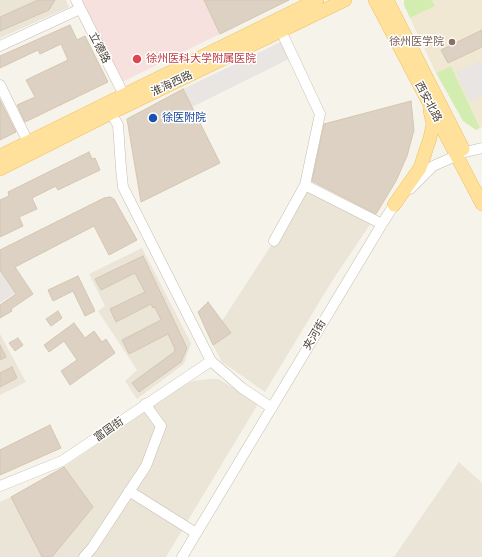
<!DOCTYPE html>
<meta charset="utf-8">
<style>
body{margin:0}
canvas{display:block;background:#f6f3eb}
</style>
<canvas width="482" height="557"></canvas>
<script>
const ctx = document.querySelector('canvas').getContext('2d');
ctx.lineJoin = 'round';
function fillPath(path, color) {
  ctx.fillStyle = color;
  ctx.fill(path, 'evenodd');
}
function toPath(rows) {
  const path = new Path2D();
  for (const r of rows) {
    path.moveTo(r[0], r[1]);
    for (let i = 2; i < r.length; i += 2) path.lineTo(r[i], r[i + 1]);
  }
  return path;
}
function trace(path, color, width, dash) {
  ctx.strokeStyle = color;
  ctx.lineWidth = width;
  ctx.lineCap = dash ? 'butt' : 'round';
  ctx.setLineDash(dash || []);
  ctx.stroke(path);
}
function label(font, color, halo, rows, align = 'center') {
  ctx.font = font + ' Signika,"Noto Sans SC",sans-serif';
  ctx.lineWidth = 3;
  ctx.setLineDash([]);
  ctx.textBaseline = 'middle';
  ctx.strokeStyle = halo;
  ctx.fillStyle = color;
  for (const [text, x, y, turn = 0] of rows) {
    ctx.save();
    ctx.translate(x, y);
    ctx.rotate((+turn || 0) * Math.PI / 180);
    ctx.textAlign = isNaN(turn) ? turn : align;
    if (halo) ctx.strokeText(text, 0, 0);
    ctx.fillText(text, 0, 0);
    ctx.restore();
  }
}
const residential = toPath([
 [0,0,66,0,69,7,0,38],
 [305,185,373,220,332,281,265,392,222,362,213,345,230,334,222,321,274,241],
 [142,248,191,343,184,364,137,399,125,381,137,370,98,311,105,306,89,274],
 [0,334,26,382,0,395],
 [210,379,219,379,258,404,166,557,52,557,93,507,64,467,183,386,193,381],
 [459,462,482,483,482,557,394,557],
 [11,497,42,557,0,557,0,502]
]);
const education = toPath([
 [432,0,482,0,482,127,480,128,451,66,436,73,410,18,435,6]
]);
const medical = toPath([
 [76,0,204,0,220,34,118,84]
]);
const green = toPath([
 [404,0,432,0,435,6,410,18,404,5],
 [451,66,480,128,476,130,463,121,436,73]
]);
const parking = toPath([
 [285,40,293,57,192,107,183,89],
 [482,60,482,96,470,101,456,72],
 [0,270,15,293,0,303]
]);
const building = toPath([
 [38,0,55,0,49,10,0,31,0,17,38,0],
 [204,0,289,0,220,34,204,0],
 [70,25,77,40,85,36,108,82,25,122,17,105,35,97,26,80,68,60,61,44,40,54,38,50,0,68,0,56,70,25],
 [482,30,482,47,448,63,441,50,482,30],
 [183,89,220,163,141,202,127,119,183,89],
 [0,100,16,132,0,140,0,100],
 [411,101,414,130,407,156,396,181,376,214,312,181,324,124,411,101],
 [89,152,92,159,95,158,100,170,58,190,56,186,32,198,37,209,19,217,23,226,0,237,0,200,9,196,8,192,89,152],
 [110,197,114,199,137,240,109,255,94,226,15,267,33,294,11,309,12,311,0,318,0,305,16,294,0,270,0,250,104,198,110,197],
 [143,256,187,348,181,362,139,392,132,383,174,352,175,349,168,334,129,354,122,340,161,320,155,307,153,308,151,304,116,322,110,309,145,292,135,273,101,290,95,279,143,256],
 [78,276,95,311,85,316,73,291,53,301,48,290,78,276],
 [208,302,231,333,213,345,198,312,208,302],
 [58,311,62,318,51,326,46,319,58,311],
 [74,323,85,338,94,331,102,342,106,339,115,353,70,385,61,371,77,360,64,341,49,352,44,345,74,323],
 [18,338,23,345,15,351,9,343,18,338],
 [0,345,6,357,0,360,0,345],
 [12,367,17,378,0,387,0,373,12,367],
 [50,425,61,448,0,475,0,450,50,425],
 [64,467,93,507,52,557,42,557,11,497,64,467]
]);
const minor = toPath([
 [76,0,124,95],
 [0,46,80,9],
 [0,85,28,142],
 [111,113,118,125,121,168,123,187,211,361,242,388,272,408],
 [305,185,382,224],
 [410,189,433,166,465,152,482,148],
 [274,241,305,185,320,114,281,31],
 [0,486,62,461,211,361],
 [129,491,196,533],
 [84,557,92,548,146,466,161,426,145,404],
 [182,557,382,224,394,205,399,200]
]);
const major = toPath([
 [375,0,482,204],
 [387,0,463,149],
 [0,156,317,0],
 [0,169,111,113,345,0],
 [394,205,420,168,430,138,433,124,430,111]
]);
const markers = [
 [452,42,4,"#8d6e63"],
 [137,59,5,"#e0444e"],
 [153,118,5,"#1a4fb4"]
];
const educationNames = [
 ["徐州医学院",444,42]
];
const streetNames = [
 ["立德路",99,48,63],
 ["淮海西路",172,84,-25],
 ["西安北路",428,102,62],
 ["夹河街",315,335,-59],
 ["富国街",109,430,-35]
];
const healthNames = [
 ["徐州医科大学附属医院",146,59]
];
const transitNames = [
 ["徐医附院",162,118]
];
fillPath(residential, '#ebe5d8');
fillPath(education, '#f0e8d3');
fillPath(medical, '#f7e1de');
fillPath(green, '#d3edb1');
fillPath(parking, '#e8e5e2');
fillPath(building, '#dcd1c2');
trace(building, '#d5c6b1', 1);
trace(minor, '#c6bdaf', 11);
trace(major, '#eec161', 14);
trace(minor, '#fff', 10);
trace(major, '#ffe19b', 13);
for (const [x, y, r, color] of markers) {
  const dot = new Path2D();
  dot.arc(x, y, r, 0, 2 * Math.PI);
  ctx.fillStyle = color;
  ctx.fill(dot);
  trace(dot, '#fff', 1.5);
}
label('11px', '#785e54', '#fff', educationNames, 'right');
label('11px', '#4b4337', '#fff', streetNames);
label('11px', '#be3a42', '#fff', healthNames, 'left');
label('11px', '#164399', '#fff', transitNames, 'left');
</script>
